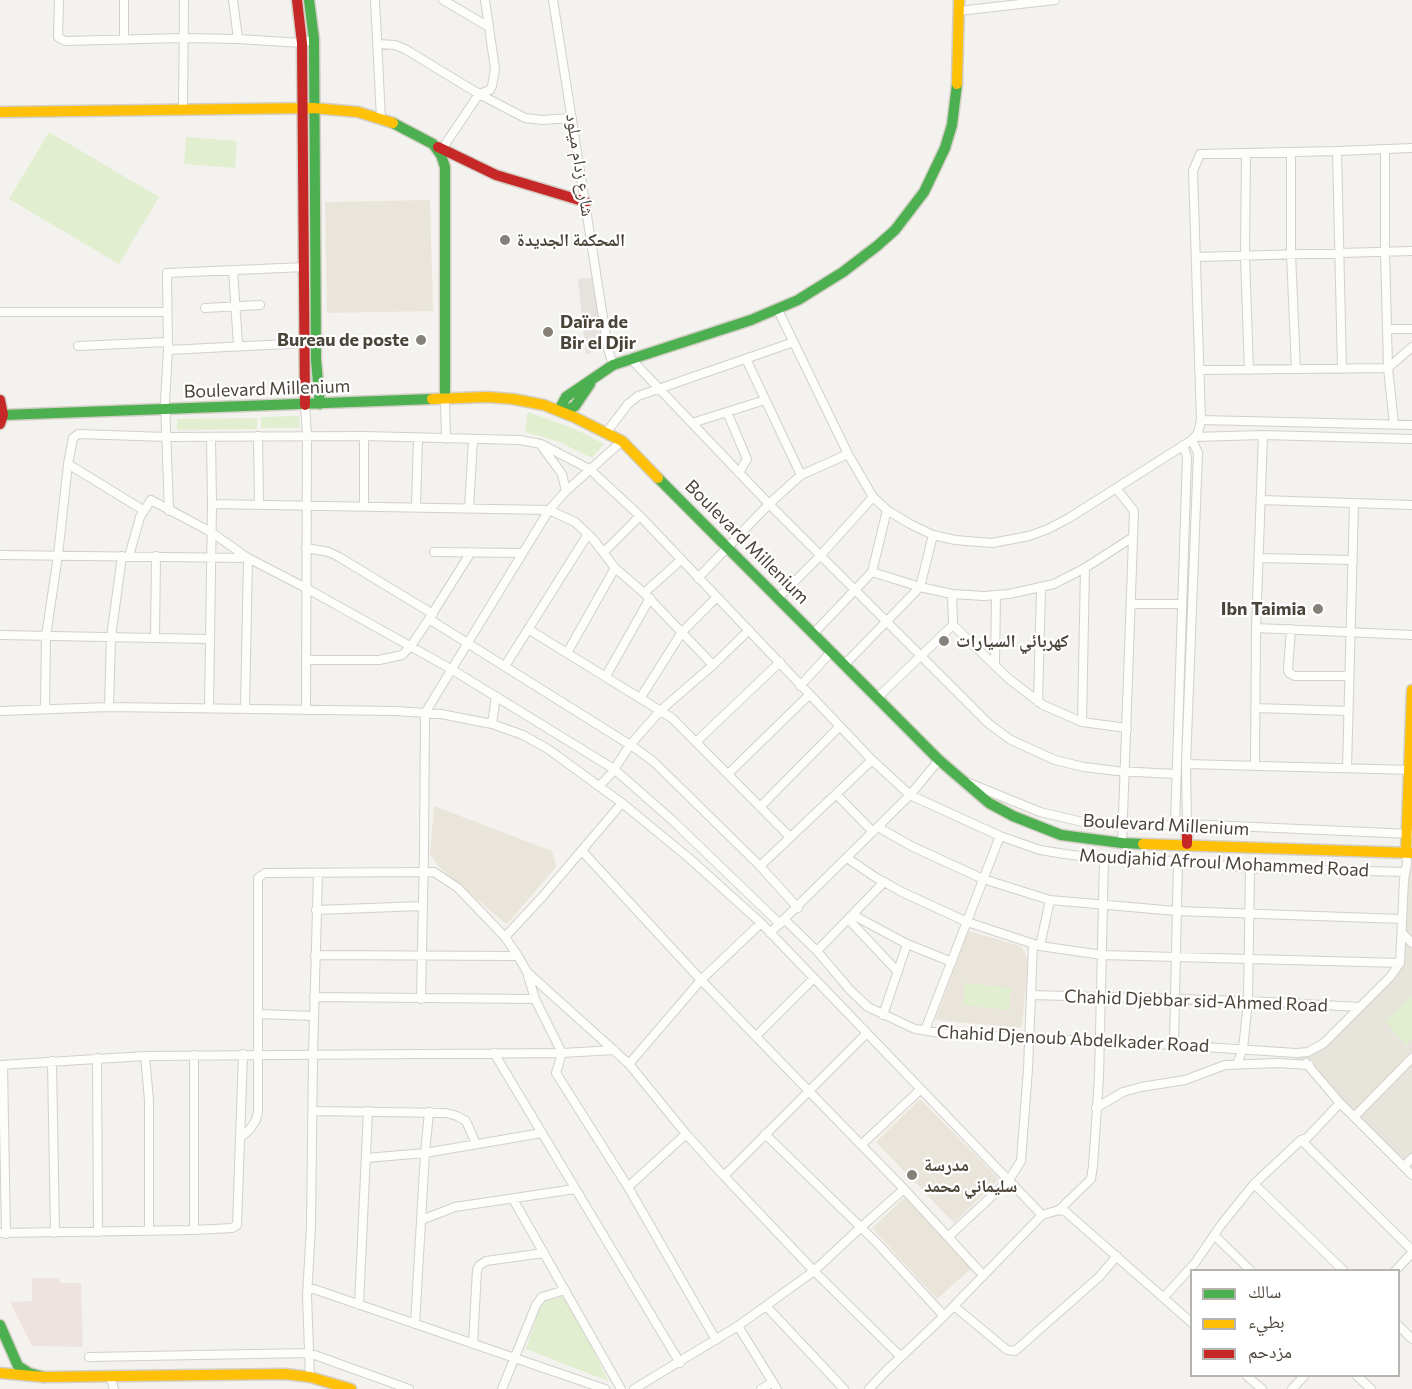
<!DOCTYPE html>
<meta charset="utf-8">
<style>
body{margin:0}
#map{position:relative;width:1412px;height:1389px;overflow:hidden;background:#f4f2ee;font-family:Commissioner,"Noto Naskh Arabic",sans-serif}
canvas{display:block}
.legend{position:absolute;left:1190px;top:1269px;width:210px;height:108px;box-sizing:border-box;background:#fff;border:2px solid #b7b4b0;margin:0;padding:8px 10px;list-style:none;font-size:18px;color:#4b4439}
.legend li{display:flex;align-items:center;gap:12px;height:30px}
.legend b{width:30px;border:2px solid #b7b4b0}
</style>
<div id="map">
<canvas width="1412" height="1389"></canvas>
<ul class="legend">
<li><b style="height:8px;background:#4caf50"></b>سالك</li>
<li><b style="height:8px;background:#ffc107"></b>بطيء</li>
<li><b style="height:8px;background:#c62828"></b>مزدحم</li>
</ul>
</div>
<script>
const ctx = document.querySelector('canvas').getContext('2d');
ctx.lineJoin = 'round';
function fillPath(path, color) {
  ctx.fillStyle = color;
  ctx.fill(path, 'evenodd');
}
function toPath(rows) {
  const path = new Path2D();
  for (const r of rows) {
    path.moveTo(r[0], r[1]);
    for (let i = 2; i < r.length; i += 2) path.lineTo(r[i], r[i + 1]);
  }
  return path;
}
function trace(path, color, width, dash) {
  ctx.strokeStyle = color;
  ctx.lineWidth = width;
  ctx.lineCap = dash ? 'butt' : 'round';
  ctx.setLineDash(dash || []);
  ctx.stroke(path);
}
function label(font, color, halo, rows, align = 'center') {
  ctx.font = font + ' Commissioner,"Noto Naskh Arabic",sans-serif';
  ctx.lineWidth = 4.5;
  ctx.setLineDash([]);
  ctx.textBaseline = 'middle';
  ctx.strokeStyle = halo;
  ctx.fillStyle = color;
  for (const [text, x, y, turn = 0] of rows) {
    ctx.save();
    ctx.translate(x, y);
    ctx.rotate((+turn || 0) * Math.PI / 180);
    ctx.textAlign = isNaN(turn) ? turn : align;
    if (halo) ctx.strokeText(text, 0, 0);
    ctx.fillText(text, 0, 0);
    ctx.restore();
  }
}
const residential = toPath([
 [1409,864,1412,865,1412,1177,1328,1096,1295,1059,1344,1027,1404,966]
]);
const education = toPath([
 [430,200,433,311,327,313,325,202],
 [434,806,552,851,556,867,508,923,505,923,439,867,430,854],
 [968,931,1021,946,1025,952,1028,964,1022,1025,1020,1028,935,1020],
 [920,1099,999,1179,954,1223,876,1142],
 [905,1197,972,1268,937,1299,872,1228]
]);
const medical = toPath([
 [32,1278,59,1278,60,1283,81,1283,83,1347,32,1346,10,1302,32,1301]
]);
const green = toPath([
 [49,132,159,197,119,264,9,199],
 [186,137,237,141,235,168,184,164],
 [528,412,575,429,604,444,592,458,559,442,525,432],
 [299,416,300,428,261,428,261,417],
 [257,418,257,429,177,430,177,419],
 [965,983,1011,988,1009,1010,963,1005],
 [1412,996,1412,1040,1407,1045,1385,1021],
 [568,1295,608,1381,526,1349,539,1309,546,1301]
]);
const parking = toPath([
 [598,277,611,342,586,355,578,279]
]);
const street = toPath([
 [59,0,58,37,65,41,184,38,238,39,302,43,314,39],
 [233,0,238,39],
 [375,0,381,118],
 [443,0,489,27],
 [553,0,608,349,613,365],
 [959,11,1055,0],
 [124,38,124,0],
 [378,44,395,45,405,49,479,94,525,118,542,120,572,118],
 [183,109,184,0],
 [442,149,479,94,490,90,492,86,495,69,485,0],
 [1385,149,1385,251,1388,368,1394,424],
 [1291,152,1291,254,1296,369],
 [1246,153,1245,256,1249,370],
 [1197,257,1412,251],
 [233,270,238,345],
 [205,308,260,305],
 [778,310,848,454,873,497,887,510,910,524,933,535,955,540,992,543,1029,536,1048,529,1069,518,1192,440,1198,433,1201,420,1193,171,1200,154,1337,151],
 [0,312,167,312],
 [1387,329,1412,329],
 [78,346,167,342],
 [168,350,306,343],
 [630,358,769,504,989,724,1011,740,1055,760,1084,767,1117,771,1176,774],
 [746,359,801,475],
 [1342,369,1337,151,1412,148],
 [1199,370,1388,368,1412,347],
 [445,398,446,439],
 [305,405,307,436,306,710],
 [727,412,747,459,739,473],
 [1201,420,1412,425],
 [692,423,765,400],
 [606,433,628,404,638,396,794,342],
 [258,436,259,504],
 [364,436,364,506],
 [1195,437,1263,435,1412,439],
 [543,448,562,474,566,491],
 [68,464,143,510],
 [1116,488,1134,511,1122,843],
 [1261,500,1412,505],
 [212,504,549,510,575,522,593,539,615,568,644,593,713,665],
 [416,507,418,438],
 [469,508,473,440],
 [169,511,165,402,168,350,167,273,305,267],
 [306,548,329,552,339,557,433,614],
 [434,552,522,553],
 [604,552,640,516],
 [0,555,248,558,306,588,451,669,614,769,672,820,780,924],
 [129,556,140,517,151,500,211,532,248,558,245,709],
 [1259,558,1353,560],
 [872,572,920,587,952,594,984,596,1009,594,1054,584,1085,568,1133,537],
 [698,578,769,504,801,475,848,454],
 [644,593,681,560],
 [952,594,953,625],
 [778,598,820,556,873,497],
 [1131,604,1182,604],
 [429,619,635,748,654,762,760,866,798,908],
 [1256,628,1412,635],
 [528,629,672,718,790,837],
 [1291,629,1288,669,1289,673,1295,676,1349,676],
 [814,633,872,572,887,510],
 [0,635,209,639],
 [155,638,156,556],
 [567,653,615,568],
 [306,660,379,660,402,655,411,646,429,619,471,552],
 [845,664,920,587,933,535],
 [995,665,996,595],
 [505,666,588,534],
 [606,676,650,598],
 [800,686,832,651],
 [641,697,682,632,717,597],
 [877,698,953,625,1009,679,1043,705,1082,722,1127,728],
 [1038,702,1041,588],
 [109,707,111,637,122,556],
 [1256,708,1348,711],
 [45,709,46,636,58,555,68,464,73,438,78,434,167,437,364,436,520,440,541,444,591,470,598,477,640,516,872,760,910,795,1000,836,1040,850,1065,854,1104,859,1178,861,1250,868,1405,872],
 [209,709,212,504,211,437],
 [0,711,109,707,395,711,441,714,492,724,523,735,548,749,622,803,689,858,761,923,1042,1215,944,1316,885,1372,869,1389],
 [1082,722,1085,568],
 [492,724,496,696],
 [697,741,780,662],
 [1186,764,1412,770],
 [1255,766,1256,628,1263,435],
 [1347,768,1354,503],
 [728,774,809,695],
 [969,783,1040,812,1087,823,1122,826,1187,824,1412,834],
 [599,786,611,774,630,745,661,710,713,665,749,630],
 [836,794,873,832],
 [760,807,840,726],
 [1175,824,1187,457,1183,445],
 [1187,824,1186,764,1198,453,1192,440],
 [878,827,911,846,983,879,1050,900,1176,911,1402,919],
 [582,851,701,980,904,1189,983,1275],
 [847,858,875,877,902,892,967,922,1040,946,1102,955,1400,963],
 [760,866,872,760],
 [316,910,422,906],
 [853,915,907,944,952,962],
 [785,920,817,951,850,990,868,1007,915,1029,947,1034,1174,1045,1296,1053,1308,1052,1324,1043,1390,977,1400,963,1404,880,1407,863,1406,852],
 [849,920,898,972],
 [770,933,910,795,939,760],
 [1402,933,1412,943],
 [505,937,543,896,622,803],
 [1040,946,1050,900],
 [817,951,884,882],
 [527,972,629,1064,686,1134,724,1176,814,1271,901,1357],
 [1031,995,1248,1001,1360,1007],
 [314,997,535,999,527,972,518,956,315,955],
 [421,999,424,853,425,713,549,510,566,491,622,441],
 [535,999,562,1053,556,1073,628,1187,716,1340],
 [259,1014,314,1016],
 [883,1015,907,944],
 [925,1030,1000,836],
 [756,1036,814,978],
 [1174,1045,1178,861],
 [494,1053,680,1363],
 [145,1056,149,1100,149,1231],
 [97,1058,98,1232],
 [52,1061,55,1233],
 [1306,1063,1340,1103,1412,1175],
 [629,1064,701,980,761,923],
 [1237,1064,1243,1049,1248,1001,1250,868],
 [0,1065,145,1056,562,1053,614,1050],
 [3,1065,6,1234],
 [1096,1108,1123,1092,1141,1087,1185,1080,1225,1065,1278,1063,1309,1065],
 [313,1111,446,1113,457,1116,466,1121,476,1144],
 [1354,1117,1412,1058],
 [765,1134,877,1243,944,1316],
 [240,1138,250,1129,256,1120,258,1112,258,878,265,873,434,872,458,888,505,937,518,956],
 [1301,1140,1412,1250],
 [861,1145,920,1090],
 [366,1158,425,1153,542,1133],
 [1404,1166,1412,1158],
 [724,1176,867,1033],
 [1254,1184,1343,1270],
 [628,1187,686,1134],
 [513,1199,621,1389],
 [1059,1210,1091,1179,1093,1166,1099,1077,1104,859],
 [1042,1215,1059,1210,1066,1212,1192,1323],
 [421,1220,455,1207,575,1189],
 [194,1230,194,1055],
 [0,1233,194,1230,232,1228,237,1225,243,1054],
 [1214,1235,1250,1270],
 [948,1237,1009,1180,1021,1161,1028,1069,1033,945],
 [1396,1270,1412,1253],
 [308,1287,605,1389],
 [1164,1297,1195,1263,1221,1225,1254,1184,1301,1140,1307,1138,1340,1103],
 [359,1305,368,1111],
 [766,1306,844,1389],
 [954,1306,1007,1350,1015,1351,1099,1277,1117,1256],
 [415,1324,425,1153,429,1112],
 [1398,1325,1412,1339],
 [738,1326,777,1389],
 [473,1344,477,1270,480,1265,486,1261,544,1253],
 [89,1357,309,1353,409,1389],
 [110,1376,114,1389],
 [1247,1376,1262,1389],
 [1357,1376,1371,1389],
 [310,1377,307,1296,311,1226,313,1055,318,873],
 [502,1389,536,1305,542,1297,565,1290],
 [634,1389,738,1326,814,1271,860,1228,904,1189],
 [761,1389,773,1382],
 [1292,1389,1304,1376]
]);
const fast = toPath([
 [309,0,314,39,316,360,320,404],
 [393,123,433,144,441,155,445,167,445,398],
 [559,410,566,397,613,365,751,320,798,300,843,272,877,246,895,230,924,192,945,148,952,125,957,84],
 [564,412,575,406,590,384],
 [3,415,432,399],
 [658,478,939,760,989,803,1013,816,1061,835,1122,843,1143,844],
 [0,1325,18,1366,29,1373,44,1377]
]);
const slow = toPath([
 [957,84,959,0],
 [0,112,313,108,358,112,393,123],
 [432,399,487,397,513,399,544,405,574,417,622,441,658,478],
 [1143,844,1412,853],
 [1406,852,1412,690],
 [0,1373,44,1377,285,1374,310,1377,351,1389]
]);
const jam = toPath([
 [297,0,302,43,305,405],
 [438,147,496,175,586,202],
 [0,400,3,415,0,424],
 [1187,824,1187,844]
]);
const markers = [
 [505,240,6,"#868178"],
 [548,332,6,"#868178"],
 [421,340,6,"#868178"],
 [1318,609,6,"#868178"],
 [944,641,6,"#868178"],
 [912,1175,6,"#868178"]
];
const streetNames = [
 ["شارع زدام ميلود",580,165,81],
 ["Boulevard Millenium",267,389,-2],
 ["Boulevard Millenium",747,542,45],
 ["Boulevard Millenium",1166,825,3],
 ["Moudjahid Afroul Mohammed Road",1224,863,3],
 ["Chahid Djebbar sid-Ahmed Road",1196,1001,2],
 ["Chahid Djenoub Abdelkader Road",1073,1039,3]
];
const poiNames = [
 ["المحكمة الجديدة",517,240],
 ["Daïra de",560,322],
 ["Bir el Djir",560,343],
 ["Bureau de poste",409,340,"right"],
 ["Ibn Taimia",1306,609,"right"],
 ["كهربائي السيارات",956,641],
 ["مدرسة",924,1165],
 ["سليماني محمد",924,1186]
];
fillPath(residential, '#e7e4dc');
fillPath(education, '#eae5da');
fillPath(medical, '#eee3df');
fillPath(green, '#e1eecf');
fillPath(parking, '#e6e3df');
trace(street, '#d2d0cb', 10);
trace(fast, '#d3cfc5', 13);
trace(slow, '#d3cfc5', 13);
trace(jam, '#d3cfc5', 13);
trace(street, '#fdfdfc', 8);
trace(fast, '#4caf50', 10);
trace(slow, '#ffc107', 10);
trace(jam, '#c62828', 10);
for (const [x, y, r, color] of markers) {
  const dot = new Path2D();
  dot.arc(x, y, r, 0, 2 * Math.PI);
  ctx.fillStyle = color;
  ctx.fill(dot);
  trace(dot, '#fff', 2);
}
label('18px', '#4b4439', '#fff', streetNames);
label('bold 18px', '#4b4439', '#fff', poiNames, 'left');
</script>
